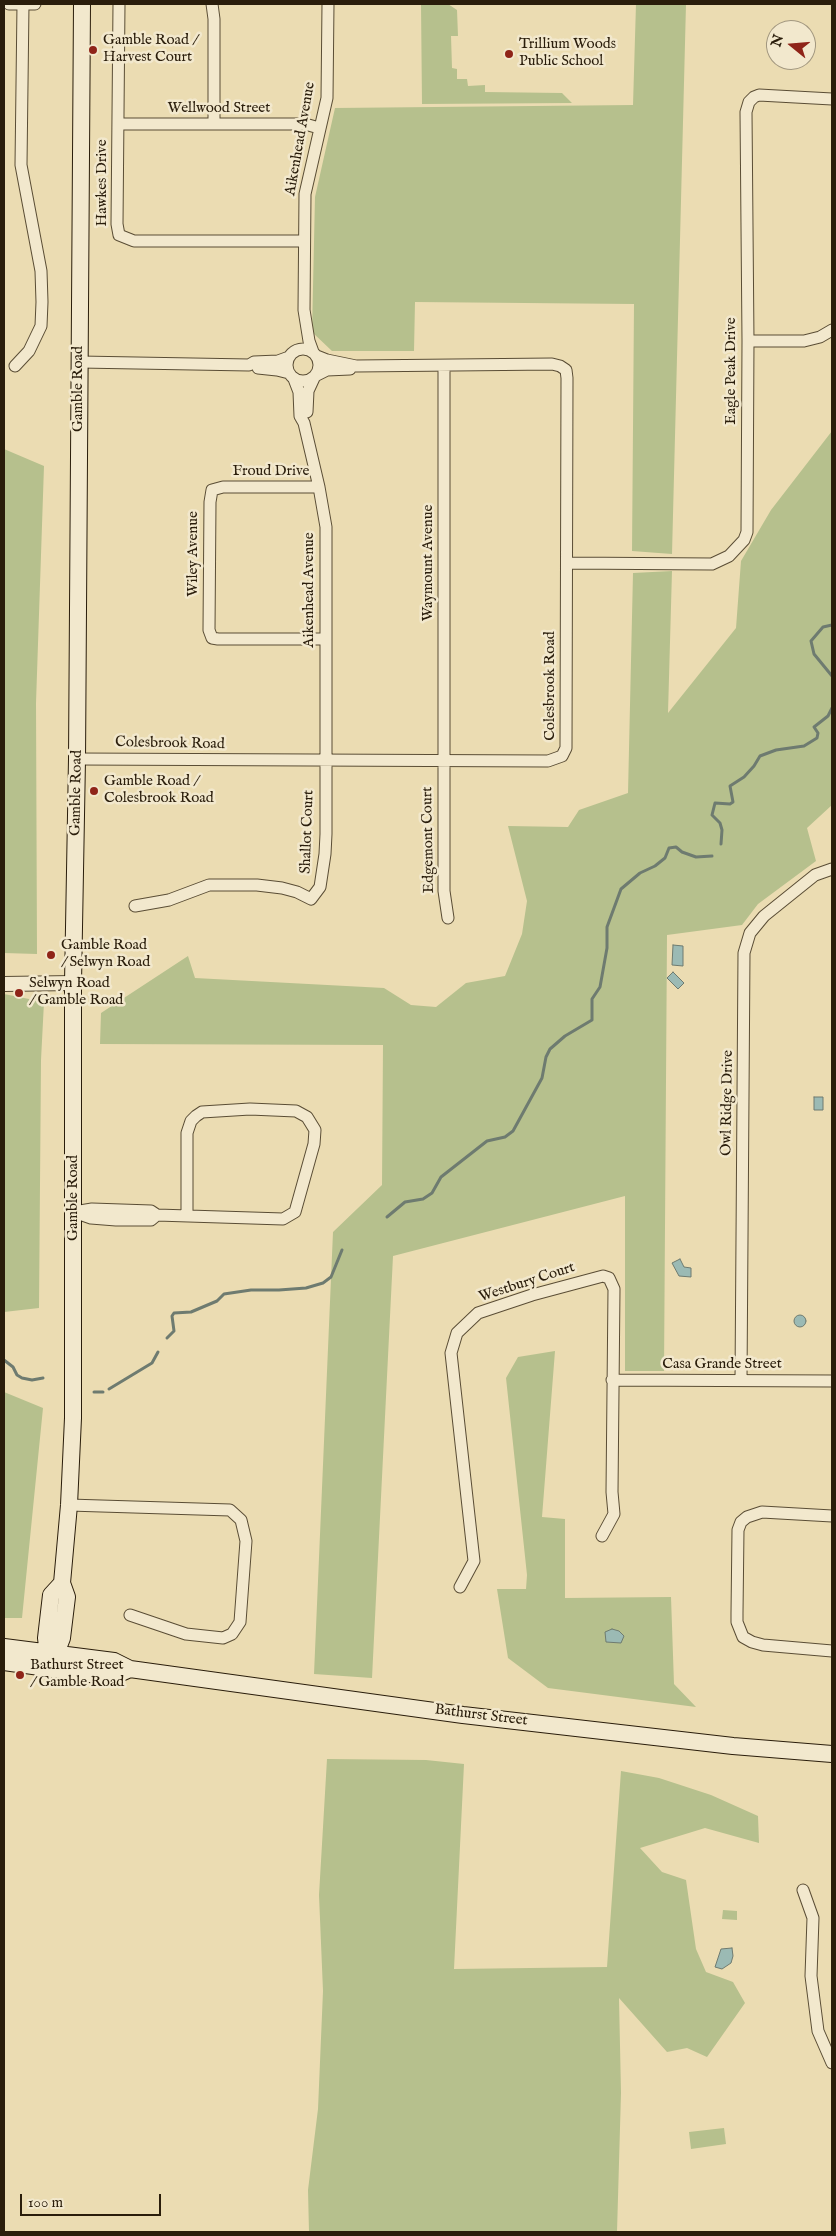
<!DOCTYPE html>
<style>
body{margin:0}
#map{position:relative;width:836px;height:2236px;overflow:hidden;background:#ebdcb2;font-family:"IM FELL English",serif}
canvas{display:block}
.frame{position:absolute;inset:0;border:5px solid #2a1d0b;pointer-events:none}
.north{position:absolute;left:766px;top:20px;width:50px;height:50px;box-sizing:border-box;background:#f2e8cd;border:1px solid #a2977f;border-radius:50%;rotate:287deg;font-size:14px;font-weight:700;line-height:20px;text-align:center;color:#2a1d0b}
.north::after{content:'';display:block;margin:auto;width:18px;height:22px;background:#8f2418;clip-path:polygon(50% 0,100% 100%,50% 72%,0 100%)}
.scale{position:absolute;left:20px;top:2194px;width:141px;height:22px;box-sizing:border-box;border:2px solid #2a1d0b;border-top:0;padding-left:6px;font-size:15px;line-height:18px;white-space:nowrap;color:#2a1d0b;-webkit-text-stroke:4px #f2e8cd;paint-order:stroke}
</style>
<div id="map">
<canvas width="836" height="2236"></canvas>
<div class="frame"></div>
<div class="north">N</div>
<div class="scale">100 m</div>
</div>
<script>
const ctx = document.querySelector('canvas').getContext('2d');
ctx.lineJoin = 'round';
function fillPath(path, color) {
  ctx.fillStyle = color;
  ctx.fill(path, 'evenodd');
}
function toPath(rows) {
  const path = new Path2D();
  for (const r of rows) {
    if (r.length === 3) {
      path.moveTo(r[0] + r[2], r[1]);
      path.arc(r[0], r[1], r[2], 0, 2 * Math.PI);
      continue;
    }
    path.moveTo(r[0], r[1]);
    for (let i = 2; i < r.length; i += 2) path.lineTo(r[i], r[i + 1]);
  }
  return path;
}
function trace(path, color, width, dash) {
  ctx.strokeStyle = color;
  ctx.lineWidth = width;
  ctx.lineCap = dash ? 'butt' : 'round';
  ctx.setLineDash(dash || []);
  ctx.stroke(path);
}
function label(font, color, halo, rows, align = 'center') {
  ctx.font = font + ' "IM FELL English",serif';
  ctx.lineWidth = 5;
  ctx.setLineDash([]);
  ctx.textBaseline = 'middle';
  ctx.strokeStyle = halo;
  ctx.fillStyle = color;
  for (const [text, x, y, turn = 0] of rows) {
    ctx.save();
    ctx.translate(x, y);
    ctx.rotate((+turn || 0) * Math.PI / 180);
    ctx.textAlign = isNaN(turn) ? turn : align;
    if (halo) ctx.strokeText(text, 0, 0);
    ctx.fillText(text, 0, 0);
    ctx.restore();
  }
}
const green = toPath([
 [421,4,448,4,457,10,458,36,451,36,452,68,457,69,457,79,467,79,468,86,485,85,485,92,562,93,572,103,422,104],
 [636,4,686,4,672,554,632,551,634,304,415,302,414,351,332,351,312,332,315,197,335,108,633,105],
 [832,431,832,805,807,828,816,861,758,904,742,925,667,935,664,1371,625,1371,625,1196,393,1256,372,1678,314,1674,333,1232,382,1185,383,1045,100,1044,101,1013,188,956,195,978,384,988,411,1005,436,1007,466,983,505,976,522,934,527,901,508,826,568,827,579,810,628,793,633,573,672,571,668,713,736,628,741,561,771,510],
 [4,449,44,466,36,703,37,954,4,953],
 [4,994,44,1002,41,1060,39,1308,4,1312],
 [555,1351,542,1517,565,1519,565,1598,671,1597,674,1684,696,1707,548,1688,508,1658,497,1589,526,1589,527,1575,506,1378,518,1357],
 [4,1392,43,1408,22,1618,4,1618],
 [327,1759,426,1760,464,1764,454,1969,607,1967,621,1771,659,1778,711,1795,758,1816,759,1843,705,1828,640,1848,662,1872,686,1880,696,1949,706,1972,733,1982,745,2003,707,2057,687,2048,667,2052,619,1998,621,2093,617,2232,309,2232,308,2190,318,2109,323,1991,319,1895],
 [723,1910,737,1911,737,1920,722,1919],
 [724,2128,726,2144,691,2149,689,2132]
]);
const water = toPath([
 [673,945,683,946,683,966,672,965,673,945],
 [673,972,684,983,678,989,667,978,673,972],
 [814,1097,823,1097,823,1110,814,1110,814,1097],
 [680,1259,684,1267,691,1268,691,1277,679,1276,672,1263,680,1259],
 [800,1321,6],
 [612,1629,619,1631,624,1636,621,1643,606,1642,605,1632,612,1629],
 [732,1948,733,1956,731,1963,722,1969,715,1967,721,1949,732,1948]
]);
const stream = toPath([
 [832,625,823,627,811,641,814,654,832,676],
 [721,844,722,830,720,823,712,815,715,803,730,804,733,802,730,786,744,777,754,766,760,756,776,750,804,746,817,738,818,733,814,727,828,716,832,708],
 [387,1217,405,1202,423,1199,432,1193,441,1177,487,1141,505,1137,513,1131,542,1078,546,1057,550,1049,565,1036,592,1020,592,999,600,987,607,948,607,927,621,889,640,873,655,866,665,858,669,848,676,847,682,852,696,857,712,856],
 [167,1338,174,1331,172,1316,174,1313,191,1312,217,1301,224,1294,251,1290,279,1290,306,1288,323,1283,331,1277,342,1250],
 [4,1360,13,1367,17,1375,22,1378,32,1380,43,1378],
 [109,1389,152,1363,158,1352],
 [94,1392,103,1392]
]);
const minor = toPath([
 [9,4,35,4],
 [119,4,117,224,119,235,134,241,304,241],
 [212,4,214,19,214,124],
 [118,124,305,124,319,128],
 [748,341,804,341,820,337,832,330],
 [303,365,16],
 [313,352,309,341,304,310,305,194,327,98,328,4],
 [80,362,249,365,254,362,278,361,289,357],
 [15,366,29,351,41,326,42,302,41,271,21,165,23,4],
 [444,366,444,891,448,918],
 [258,368,277,370,289,373],
 [317,375,327,370,350,369],
 [307,412,308,391,314,378],
 [319,487,223,487,212,490,210,502,209,630,212,638,218,639,326,639],
 [567,563,712,564,729,556,744,540,747,532,748,341,746,112,749,102,754,97,759,95,832,99],
 [77,759,548,761,562,756,566,748,567,378,566,370,560,366,552,364,356,366,327,360,317,356],
 [135,906,169,900,209,885,257,885,282,888,297,892,311,899,320,887,325,854,326,834,326,527,319,487,304,423,300,416,299,392,294,379],
 [74,1212,92,1209,151,1211,157,1215,283,1219,295,1212,314,1144,315,1130,307,1117,296,1111,250,1109,202,1112,196,1116,191,1121,187,1133,187,1216],
 [74,1212,91,1218,116,1220,151,1220,157,1215],
 [612,1380,832,1381],
 [741,1380,744,953,750,933,764,916,815,875,832,869],
 [69,1505,230,1510,241,1520,246,1541,240,1622,232,1634,223,1638,186,1634,130,1615],
 [832,1516,762,1512,747,1517,741,1522,738,1530,737,1613,737,1622,743,1637,752,1642,763,1645,832,1651],
 [460,1587,474,1561,451,1353,457,1333,478,1313,532,1295,603,1276,609,1278,614,1289,612,1492,614,1514,602,1536],
 [803,1890,813,1918,811,1976,818,2031,832,2063]
]);
const tertiary = toPath([
 [4,984,73,983]
]);
const secondary = toPath([
 [4,1647,114,1661,130,1669,463,1715,733,1746,832,1754],
 [4,1662,112,1677,130,1669],
 [49,1662,46,1638,51,1595,62,1583],
 [50,1669,62,1638,67,1597,62,1583,69,1505,73,1418,73,983,77,759,82,4]
]);
const markers = [
 [93,50,5,"#8f2418"],
 [509,54,5,"#8f2418"],
 [94,791,5,"#8f2418"],
 [51,955,5,"#8f2418"],
 [19,993,5,"#8f2418"],
 [20,1675,5,"#8f2418"]
];
const poiNames = [
 ["Gamble Road /",103,41],
 ["Harvest Court",103,58],
 ["Trillium Woods",519,45],
 ["Public School",519,62],
 ["Gamble Road /",104,782],
 ["Colesbrook Road",104,799],
 ["Gamble Road",61,946],
 ["/ Selwyn Road",61,963],
 ["Selwyn Road",29,984],
 ["/ Gamble Road",29,1001],
 ["Bathurst Street",30,1666],
 ["/ Gamble Road",30,1683]
];
const streetNames = [
 ["Wellwood Street",219,109],
 ["Aikenhead Avenue",301,139,-80],
 ["Hawkes Drive",103,183,-90],
 ["Eagle Peak Drive",732,371,-90],
 ["Gamble Road",79,389,-90],
 ["Froud Drive",271,472],
 ["Wiley Avenue",194,554,-90],
 ["Waymount Avenue",429,563,-90],
 ["Aikenhead Avenue",310,590,-90],
 ["Colesbrook Road",551,686,-90],
 ["Colesbrook Road",170,744,1],
 ["Gamble Road",77,793,-89],
 ["Shallot Court",308,832,-88],
 ["Edgemont Court",429,840,-91],
 ["Owl Ridge Drive",728,1103,-89],
 ["Gamble Road",74,1198,-90],
 ["Westbury Court",527,1283,-18],
 ["Casa Grande Street",722,1365],
 ["Bathurst Street",481,1716,7]
];
fillPath(green, '#b6c08d');
fillPath(water, '#9bbab4');
trace(water, '#6e7b70', 1);
trace(stream, '#6e7b70', 3);
trace(minor, '#5a4d35', 13);
trace(tertiary, '#5a4d35', 16);
trace(secondary, '#2a1d0b', 18);
trace(minor, '#f2e8cd', 11);
trace(tertiary, '#f2e8cd', 14);
trace(secondary, '#f2e8cd', 16);
for (const [x, y, r, color] of markers) {
  const dot = new Path2D();
  dot.arc(x, y, r, 0, 2 * Math.PI);
  ctx.fillStyle = color;
  ctx.fill(dot);
  trace(dot, '#f2e8cd', 2);
}
label('15px', '#2a1d0b', '#f2e8cd', poiNames, 'left');
label('15px', '#2a1d0b', '#f2e8cd', streetNames);
</script>
